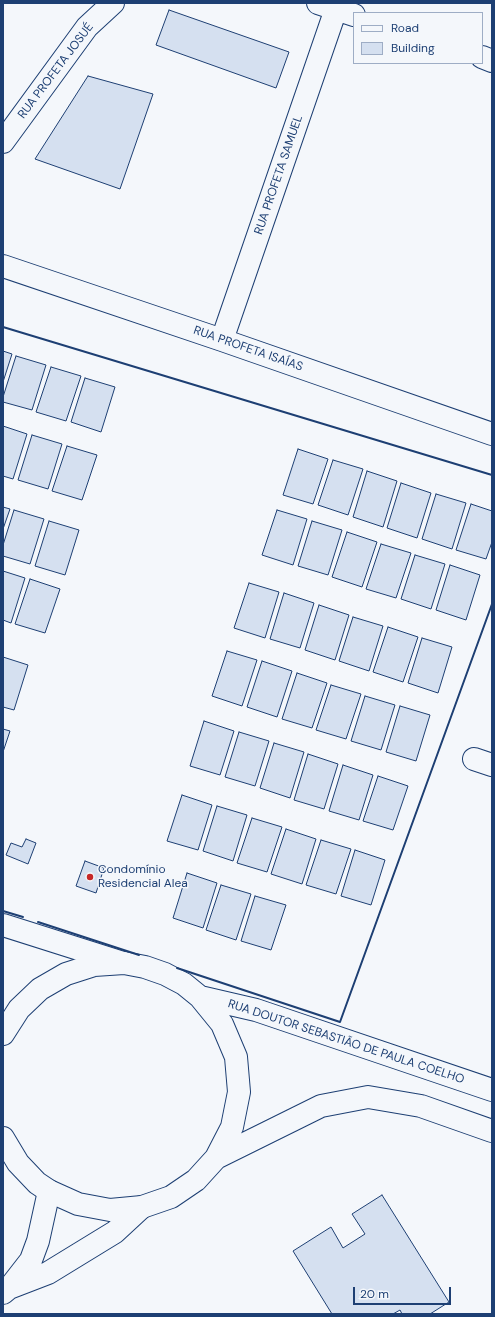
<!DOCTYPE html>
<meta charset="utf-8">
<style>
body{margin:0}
#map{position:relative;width:495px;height:1317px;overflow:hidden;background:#f4f7fb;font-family:"DM Sans",sans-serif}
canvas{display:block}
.frame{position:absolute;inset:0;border:4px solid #1d3f73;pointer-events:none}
.legend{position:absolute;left:353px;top:12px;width:130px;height:52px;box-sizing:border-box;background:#f4f7fb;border:1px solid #9eadc5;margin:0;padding:5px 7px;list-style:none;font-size:12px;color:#1d3f73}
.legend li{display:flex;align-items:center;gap:8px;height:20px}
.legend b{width:20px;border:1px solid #9eadc5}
.scale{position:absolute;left:353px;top:1287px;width:98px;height:18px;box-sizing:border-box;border:2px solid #1d3f73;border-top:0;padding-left:5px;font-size:12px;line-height:14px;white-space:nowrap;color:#1d3f73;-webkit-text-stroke:3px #f4f7fb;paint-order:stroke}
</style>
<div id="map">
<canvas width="495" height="1317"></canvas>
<div class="frame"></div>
<ul class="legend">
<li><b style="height:5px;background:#f4f7fb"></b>Road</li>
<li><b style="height:11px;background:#d5e0f0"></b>Building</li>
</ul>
<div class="scale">20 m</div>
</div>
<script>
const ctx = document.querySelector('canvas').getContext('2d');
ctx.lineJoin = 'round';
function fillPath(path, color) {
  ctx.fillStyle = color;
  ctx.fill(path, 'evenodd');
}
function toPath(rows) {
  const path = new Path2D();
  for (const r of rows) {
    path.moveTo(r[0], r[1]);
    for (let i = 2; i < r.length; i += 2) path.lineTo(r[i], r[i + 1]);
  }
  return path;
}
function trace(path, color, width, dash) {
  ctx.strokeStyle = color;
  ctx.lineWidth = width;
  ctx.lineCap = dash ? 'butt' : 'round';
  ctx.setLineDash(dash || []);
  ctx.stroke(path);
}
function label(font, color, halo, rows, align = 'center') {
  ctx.font = font + ' "DM Sans",sans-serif';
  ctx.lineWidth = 3;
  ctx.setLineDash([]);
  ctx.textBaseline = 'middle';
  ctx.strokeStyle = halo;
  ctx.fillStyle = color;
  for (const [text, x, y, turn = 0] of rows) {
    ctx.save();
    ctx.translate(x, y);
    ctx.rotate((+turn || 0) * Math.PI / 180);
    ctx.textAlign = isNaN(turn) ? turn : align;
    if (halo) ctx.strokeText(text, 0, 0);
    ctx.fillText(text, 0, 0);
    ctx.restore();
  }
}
const building = toPath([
 [169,10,289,52,276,88,156,45,169,10],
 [88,76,153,94,120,189,35,159,88,76],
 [3,351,12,354,3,382,3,351],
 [16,356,46,365,32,410,3,402,3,397,16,356],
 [51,367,81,376,66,421,36,412,51,367],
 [85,378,115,387,101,432,71,422,85,378],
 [3,426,27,434,13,479,3,476,3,426],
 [32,435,62,444,48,489,18,480,32,435],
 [67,446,97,455,82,500,52,491,67,446],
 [298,449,328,459,313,504,283,495,298,449],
 [333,460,363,469,348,515,318,505,333,460],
 [367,471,397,481,383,527,353,517,367,471],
 [401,483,431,493,417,538,387,528,401,483],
 [436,494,466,503,452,549,422,539,436,494],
 [471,504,492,511,492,542,486,559,456,550,471,504],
 [3,507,10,509,3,529,3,507],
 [14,510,44,519,30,564,3,556,3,545,14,510],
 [277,510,307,519,293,565,262,555,277,510],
 [49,521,79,530,65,575,35,566,49,521],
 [312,521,342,530,328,575,298,566,312,521],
 [347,532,377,542,362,587,332,577,347,532],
 [381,544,411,553,396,598,366,589,381,544],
 [415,555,445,564,431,609,401,599,415,555],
 [450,565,480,575,466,620,436,610,450,565],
 [3,571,25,578,11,623,3,620,3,571],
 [30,579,60,589,45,633,15,624,30,579],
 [249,583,279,592,265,638,234,628,249,583],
 [284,593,314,603,300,648,270,639,284,593],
 [319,605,349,615,335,660,305,650,319,605],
 [353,617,383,626,369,671,339,661,353,617],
 [388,627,418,637,403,682,373,672,388,627],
 [422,638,452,647,438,693,408,683,422,638],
 [227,651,257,660,242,706,212,696,227,651],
 [3,657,28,665,14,710,3,707,3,657],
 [262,661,292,671,277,717,247,707,262,661],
 [297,673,327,683,312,728,282,719,297,673],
 [331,685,361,694,346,739,316,730,331,685],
 [365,696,395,705,381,750,351,741,365,696],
 [400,706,430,715,416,761,386,752,400,706],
 [204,721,234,731,220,775,190,766,204,721],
 [3,729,10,731,3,752,3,729],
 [239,732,269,741,255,786,225,777,239,732],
 [274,743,304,752,290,798,260,788,274,743],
 [308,754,338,764,324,809,294,800,308,754],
 [343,765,373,775,359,820,329,811,343,765],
 [378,776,408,786,393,830,363,821,378,776],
 [182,795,212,805,198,850,167,841,182,795],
 [217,806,247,815,233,861,203,851,217,806],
 [252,818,282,827,267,872,237,863,252,818],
 [286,829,316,839,302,884,271,874,286,829],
 [26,839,36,843,28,864,6,855,11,843,22,847,26,839],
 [321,840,351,849,336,894,306,885,321,840],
 [355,850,385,860,371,905,341,896,355,850],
 [85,861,104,868,96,893,76,886,85,861],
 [187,873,217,883,203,928,173,918,187,873],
 [221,885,251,894,236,940,206,930,221,885],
 [255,896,286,905,271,950,241,941,255,896],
 [382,1195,449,1302,430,1314,402,1314,400,1310,393,1314,332,1314,293,1251,331,1227,343,1248,365,1234,352,1214,382,1195]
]);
const minor = toPath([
 [318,3,354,15],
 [482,57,492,61],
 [3,142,87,27,113,3],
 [3,266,222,340,492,434],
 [222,340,336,9],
 [474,759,492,765],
 [3,925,123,963],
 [10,1287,31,1260,38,1241,49,1191],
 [3,1293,9,1288,48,1273,115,1232,142,1207]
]);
const tertiary = toPath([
 [200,997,256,1010,492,1090],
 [3,1034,19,1009,40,989,66,974,94,965,124,963,145,967,165,974,184,984,200,997,222,1024,236,1057,239,1092,232,1127,216,1158,196,1180,171,1197,142,1207,110,1210,78,1204,49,1191,37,1183,18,1163,3,1138],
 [216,1158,321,1106,368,1097,421,1106,492,1131]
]);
const wall = toPath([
 [3,327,492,475],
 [3,911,23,917],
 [38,922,139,955],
 [177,968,340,1022,492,604]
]);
const markers = [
 [90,877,4,"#c62828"]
];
const streetNames = [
 ["RUA PROFETA JOSUÉ",56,71,-53],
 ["RUA PROFETA SAMUEL",279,175,-71],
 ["RUA PROFETA ISAÍAS",248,349,19],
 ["RUA DOUTOR SEBASTIÃO DE PAULA COELHO",346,1042,18]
];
const poiNames = [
 ["Condomínio",98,870],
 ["Residencial Alea",98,884]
];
fillPath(building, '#d5e0f0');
trace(building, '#1d3f73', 1);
trace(minor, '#1d3f73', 24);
trace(tertiary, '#1d3f73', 24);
trace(minor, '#f4f7fb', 22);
trace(tertiary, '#f4f7fb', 22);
trace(wall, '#1d3f73', 2);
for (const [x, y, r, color] of markers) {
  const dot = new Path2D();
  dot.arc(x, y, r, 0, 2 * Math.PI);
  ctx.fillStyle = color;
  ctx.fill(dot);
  trace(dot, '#f4f7fb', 1.5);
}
label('12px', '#1d3f73', '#f4f7fb', streetNames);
label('12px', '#1d3f73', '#f4f7fb', poiNames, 'left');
</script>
